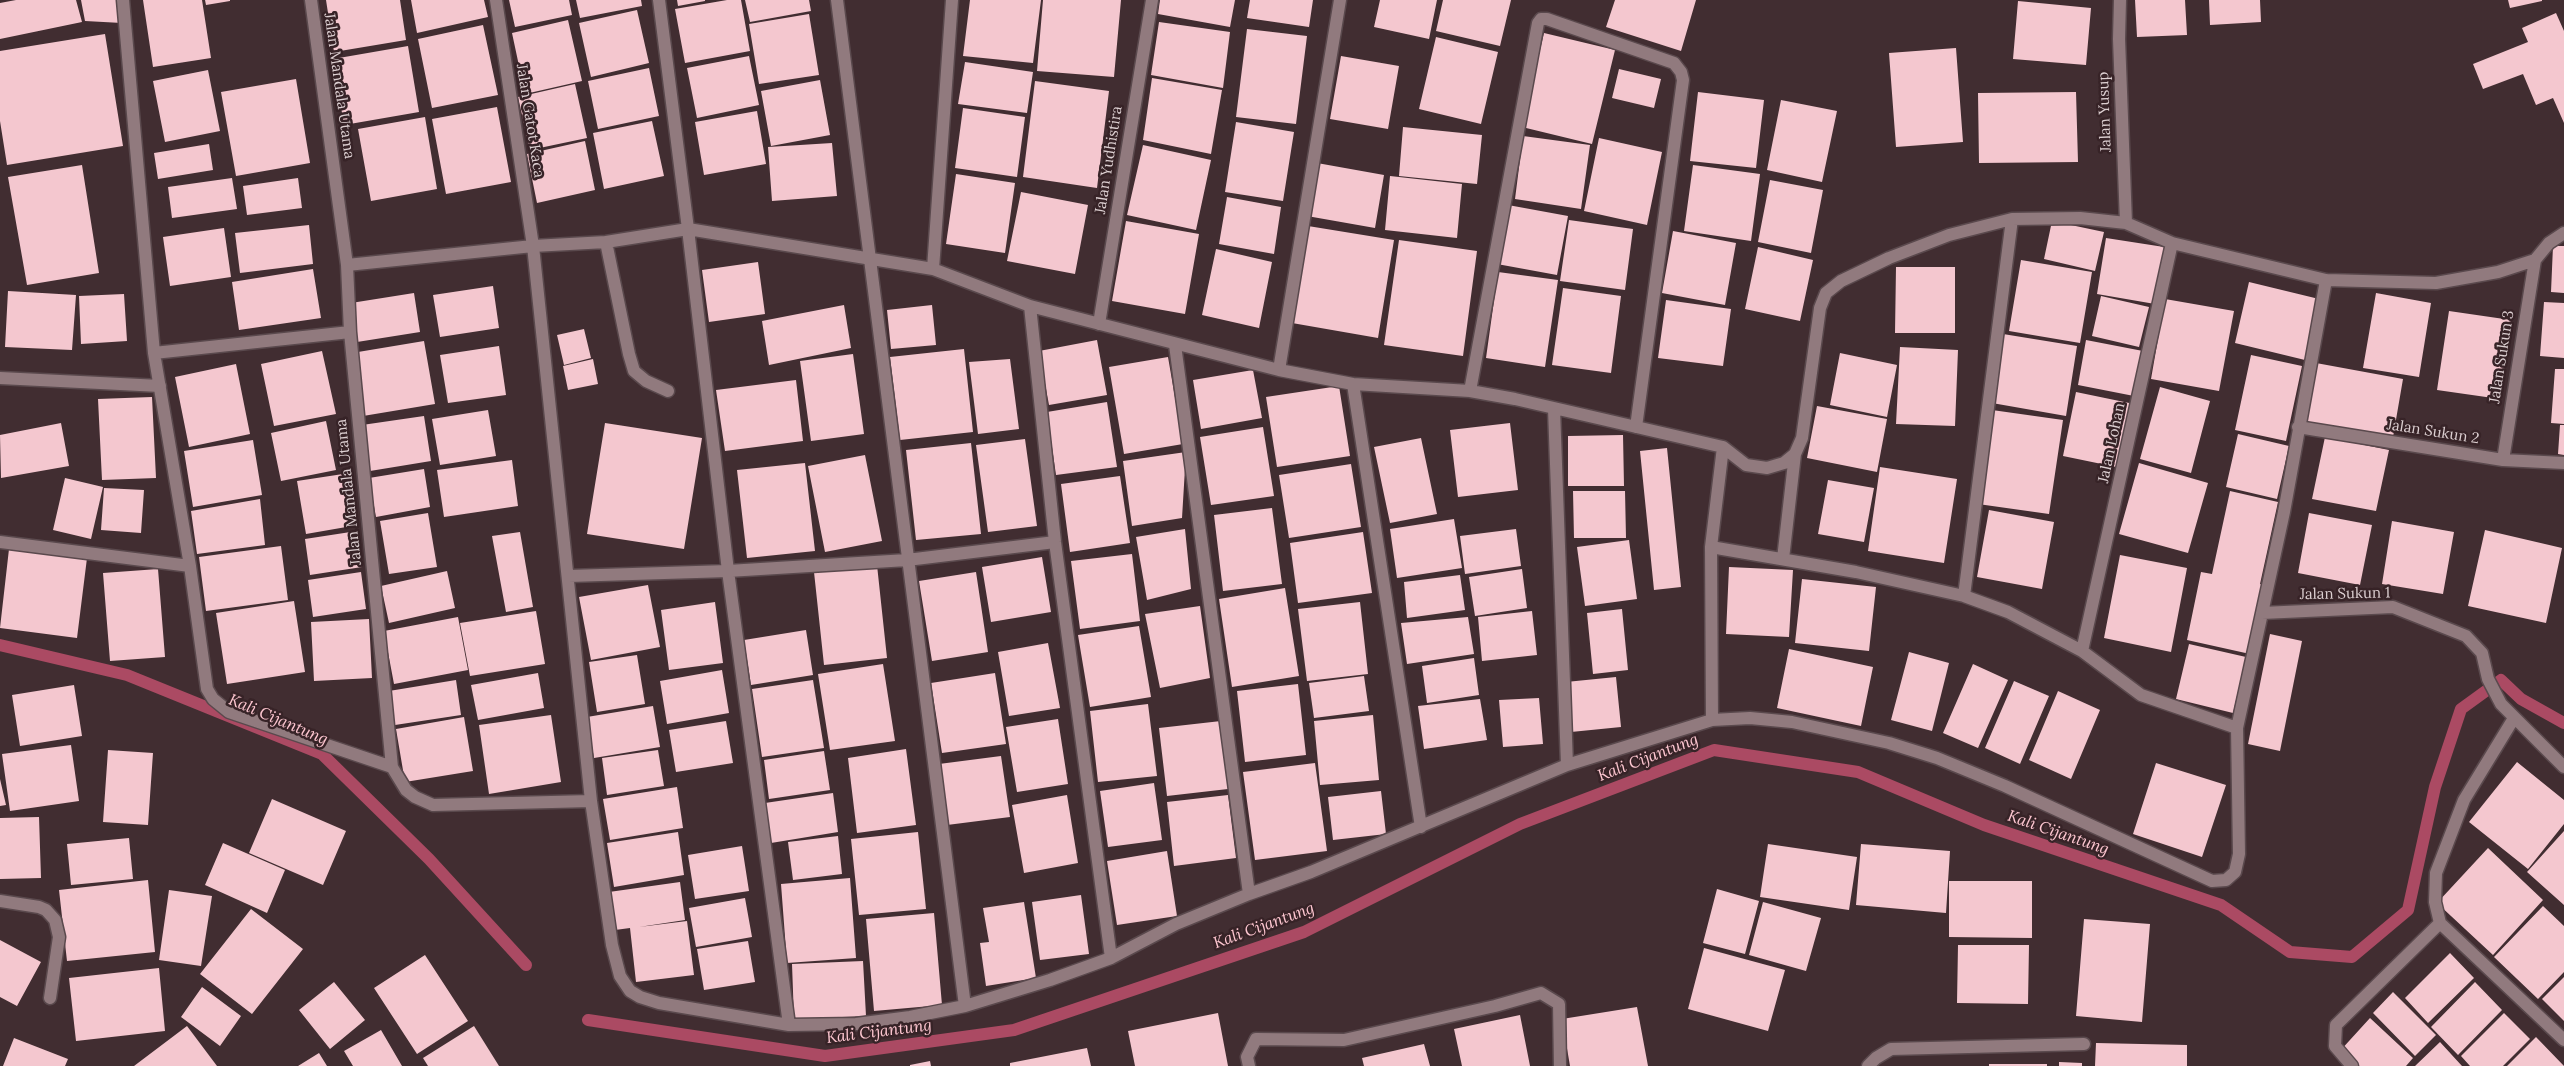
<!DOCTYPE html>
<style>
body{margin:0}
canvas{display:block;background:#412d31}
</style>
<canvas width="2564" height="1066"></canvas>
<script>
const ctx = document.querySelector('canvas').getContext('2d');
ctx.lineJoin = 'round';
function toPath(rows) {
  const path = new Path2D();
  for (const r of rows) {
    path.moveTo(r[0], r[1]);
    for (let i = 2; i < r.length; i += 2) path.lineTo(r[i], r[i + 1]);
  }
  return path;
}
function trace(path, color, width, dash) {
  ctx.strokeStyle = color;
  ctx.lineWidth = width;
  ctx.lineCap = dash ? 'butt' : 'round';
  ctx.setLineDash(dash || []);
  ctx.stroke(path);
}
function fillPath(path, color) {
  ctx.fillStyle = color;
  ctx.fill(path, 'evenodd');
}
function label(font, color, halo, rows, align = 'center') {
  ctx.font = font + ' Lora,serif';
  ctx.lineWidth = 5;
  ctx.setLineDash([]);
  ctx.textBaseline = 'middle';
  ctx.strokeStyle = halo;
  ctx.fillStyle = color;
  for (const [text, x, y, turn = 0] of rows) {
    ctx.save();
    ctx.translate(x, y);
    ctx.rotate((+turn || 0) * Math.PI / 180);
    ctx.textAlign = isNaN(turn) ? turn : align;
    if (halo) ctx.strokeText(text, 0, 0);
    ctx.fillText(text, 0, 0);
    ctx.restore();
  }
}
const stream = toPath([
 [0,645,127,675,322,754,429,859,526,965],
 [588,1020,825,1056,1014,1030,1304,932,1520,824,1714,750,1858,772,1984,825,2221,905,2290,952,2352,957,2408,910,2435,787,2461,709,2501,680,2521,699,2564,723]
]);
const building = toPath([
 [16,0,76,0,82,22,0,39,0,3],
 [81,0,118,0,122,23,85,21],
 [143,0,202,0,211,58,153,67],
 [205,0,230,0,230,1,206,5],
 [326,0,400,0,406,40,334,52],
 [411,0,484,0,488,17,417,33],
 [509,0,569,0,572,15,515,27],
 [576,0,641,0,642,6,580,18],
 [677,0,705,0,705,1,678,6],
 [727,0,741,0,750,51,685,63,675,9],
 [745,0,809,0,811,11,750,22],
 [970,0,1041,0,1033,63,963,56],
 [1043,0,1121,0,1114,77,1037,71],
 [1160,0,1235,0,1230,27,1158,14],
 [1250,0,1313,0,1309,27,1247,18],
 [1380,0,1437,0,1429,39,1374,27],
 [1443,0,1511,0,1500,46,1436,31],
 [1615,0,1696,0,1681,51,1606,27],
 [2135,0,2185,0,2187,35,2137,37],
 [2209,0,2260,0,2261,22,2210,25],
 [2508,0,2542,0,2542,1,2510,8],
 [2018,1,2091,8,2086,65,2013,59],
 [637,10,649,63,591,77,579,23],
 [2556,13,2564,31,2564,123,2553,98,2536,105,2523,74,2483,89,2473,64,2528,42,2522,28],
 [809,14,819,75,759,84,749,24],
 [568,20,582,81,525,94,512,33],
 [1159,22,1230,32,1223,88,1151,75],
 [483,25,498,95,432,108,418,39],
 [1247,29,1307,36,1296,124,1236,117],
 [1544,33,1615,50,1592,144,1522,127],
 [105,34,123,146,7,165,0,121,0,51],
 [1436,37,1498,52,1481,124,1419,109],
 [408,46,419,112,344,125,333,59],
 [1956,48,1963,142,1896,147,1889,53],
 [749,56,759,105,697,118,687,68],
 [1341,56,1399,66,1388,129,1330,119],
 [965,62,1033,72,1027,113,958,104],
 [649,68,659,116,598,129,588,81],
 [1619,69,1661,79,1654,108,1612,98],
 [208,70,220,131,165,142,153,81],
 [1152,78,1222,90,1211,154,1143,140],
 [296,79,310,163,236,176,221,92],
 [820,80,830,135,771,146,761,91],
 [1035,81,1109,91,1097,188,1023,177],
 [575,84,587,138,530,150,518,97],
 [1698,92,1764,100,1756,168,1690,161],
 [2076,92,2078,162,1979,163,1978,93],
 [1781,100,1837,111,1822,182,1767,170],
 [497,107,511,182,446,194,432,119],
 [963,108,1025,117,1017,177,955,168],
 [757,111,766,164,704,175,695,122],
 [425,117,437,189,371,201,358,129],
 [652,121,664,176,604,189,593,133],
 [1236,122,1294,132,1283,201,1225,192],
 [1403,127,1482,135,1477,184,1399,176],
 [1523,136,1590,145,1581,209,1515,199],
 [1599,138,1662,152,1647,225,1584,211],
 [585,141,595,190,537,203,527,154],
 [832,143,837,196,772,201,768,147],
 [209,144,213,170,158,179,154,153],
 [1143,145,1211,160,1196,230,1127,215],
 [1317,163,1384,175,1375,228,1307,216],
 [82,165,99,273,27,285,8,177],
 [1693,165,1760,174,1751,241,1684,231],
 [956,174,1015,183,1005,253,946,244],
 [1390,176,1462,184,1457,238,1385,230],
 [232,178,237,209,172,218,168,187],
 [298,178,302,208,247,215,243,186],
 [1770,180,1823,190,1811,253,1758,242],
 [1021,192,1088,205,1075,274,1007,261],
 [1227,197,1281,207,1274,254,1219,244],
 [1508,205,1568,216,1557,275,1497,264],
 [1569,220,1633,229,1625,290,1560,281],
 [1126,221,1199,234,1185,314,1112,301],
 [2052,221,2104,232,2095,271,2044,259],
 [309,225,313,264,240,273,235,233],
 [1308,226,1394,240,1378,338,1292,323],
 [224,228,231,277,170,286,163,237],
 [1673,231,1736,243,1725,305,1662,293],
 [2106,238,2164,247,2155,304,2097,294],
 [1399,240,1477,251,1463,356,1384,345],
 [2553,246,2564,246,2564,293,2551,292],
 [1758,247,1813,260,1800,321,1745,309],
 [1216,249,1272,262,1259,328,1202,315],
 [2021,260,2092,272,2080,343,2009,331],
 [758,262,765,314,709,322,702,270],
 [1896,267,1955,267,1955,333,1895,333],
 [313,269,321,318,239,330,232,282],
 [1498,272,1558,280,1545,367,1486,358],
 [2249,282,2319,299,2305,360,2235,343],
 [493,286,499,328,440,337,433,295],
 [1563,288,1621,296,1611,373,1552,365],
 [8,291,76,295,72,350,5,347],
 [414,293,420,332,357,342,351,303],
 [2376,293,2431,303,2419,377,2363,368],
 [124,294,127,341,81,344,79,296],
 [2101,296,2149,307,2139,347,2092,336],
 [2165,299,2234,311,2219,391,2151,379],
 [1666,300,1731,309,1723,366,1658,358],
 [2544,302,2564,303,2564,358,2540,356],
 [844,305,851,348,769,365,762,321],
 [932,305,936,345,891,349,887,310],
 [2449,311,2511,320,2500,399,2437,390],
 [584,329,591,358,564,365,557,335],
 [2003,334,2077,346,2066,416,1992,403],
 [1097,340,1107,395,1049,405,1039,351],
 [2086,340,2143,351,2134,396,2078,385],
 [424,341,435,404,363,416,352,353],
 [499,346,506,395,448,403,440,355],
 [1900,347,1958,350,1955,426,1896,424],
 [964,349,973,432,900,440,890,357],
 [322,351,336,414,274,426,261,364],
 [1840,353,1897,365,1887,417,1830,405],
 [853,354,864,434,811,441,800,361],
 [2251,355,2302,366,2286,441,2235,430],
 [1168,357,1183,444,1124,454,1109,367],
 [593,359,598,384,568,390,563,366],
 [1010,359,1019,429,978,434,969,362],
 [2316,363,2403,379,2393,437,2305,422],
 [236,364,250,434,189,447,175,377],
 [2555,369,2564,369,2564,424,2551,423],
 [1253,370,1262,418,1201,429,1193,380],
 [796,380,803,441,725,451,716,390],
 [1339,386,1350,456,1277,467,1266,397],
 [2160,387,2210,401,2191,473,2140,459],
 [2076,392,2134,404,2121,468,2063,456],
 [152,397,156,478,102,480,98,399],
 [1107,402,1117,467,1056,475,1047,412],
 [1817,406,1887,419,1877,472,1807,458],
 [488,410,496,456,440,465,432,419],
 [1992,410,2063,420,2049,514,1978,504],
 [424,416,431,461,370,471,362,425],
 [326,421,336,470,281,481,271,433],
 [61,423,69,466,1,478,0,435],
 [605,423,702,438,684,549,587,534],
 [1510,423,1518,490,1458,497,1450,430],
 [2560,425,2564,425,2564,455,2558,454],
 [1263,427,1274,496,1211,505,1200,437],
 [2238,434,2289,446,2277,499,2226,487],
 [1623,435,1624,486,1568,486,1568,436],
 [2325,437,2389,450,2376,511,2312,499],
 [1421,438,1437,514,1390,523,1374,447],
 [1025,439,1037,526,988,532,976,445],
 [253,440,262,495,193,507,184,451],
 [971,443,981,534,916,540,906,450],
 [1667,448,1681,587,1654,590,1640,451],
 [1186,452,1182,518,1132,526,1123,461],
 [865,455,882,541,825,552,808,466],
 [512,460,518,506,444,517,437,470],
 [805,463,815,551,747,558,737,470],
 [2139,463,2208,483,2188,553,2119,534],
 [1351,464,1361,527,1289,538,1279,475],
 [1880,467,1957,479,1944,563,1868,551],
 [424,469,430,507,376,517,369,478],
 [343,474,352,526,306,534,297,481],
 [1120,476,1130,543,1070,552,1061,484],
 [65,478,103,487,91,539,53,530],
 [1828,480,1874,488,1864,542,1818,534],
 [104,488,144,490,141,533,101,530],
 [1573,491,1625,491,1626,538,1574,538],
 [2230,491,2278,502,2260,584,2265,585,2250,654,2187,640,2201,572,2212,574],
 [260,499,265,545,197,554,191,511],
 [1272,508,1282,584,1223,591,1214,515],
 [1989,510,2054,522,2042,589,1977,577],
 [428,513,437,567,389,574,380,521],
 [2309,513,2372,525,2360,585,2298,573],
 [1454,519,1462,568,1397,578,1390,529],
 [2392,521,2454,532,2443,594,2382,584],
 [1185,529,1191,589,1147,600,1136,537],
 [1516,529,1521,566,1465,574,1460,536],
 [2485,530,2562,548,2546,623,2468,606],
 [357,531,362,567,310,575,305,539],
 [520,532,533,607,506,612,492,536],
 [1363,532,1372,593,1298,603,1290,543],
 [1629,540,1637,599,1585,606,1577,547],
 [281,546,288,600,206,611,199,557],
 [9,549,87,558,77,638,0,628],
 [1132,554,1140,621,1080,629,1071,561],
 [2120,555,2187,568,2171,652,2104,638],
 [1042,557,1051,612,991,622,982,567],
 [877,565,887,658,824,665,814,572],
 [1729,567,1793,570,1789,637,1726,634],
 [158,569,165,657,110,661,103,573],
 [1522,569,1527,608,1475,616,1469,577],
 [447,571,455,608,389,623,381,586],
 [361,572,366,609,313,617,308,580],
 [976,572,988,652,932,661,919,581],
 [1460,575,1465,610,1407,618,1404,582],
 [1802,579,1876,587,1869,651,1795,643],
 [648,585,660,647,591,660,579,597],
 [1285,588,1299,676,1232,687,1219,599],
 [294,601,305,672,227,684,216,613],
 [715,602,723,663,669,670,661,610],
 [1360,602,1368,674,1307,681,1298,609],
 [1200,606,1210,678,1160,688,1145,614],
 [1622,609,1628,670,1593,674,1587,613],
 [536,611,545,664,470,676,460,623],
 [1532,611,1537,655,1482,661,1478,617],
 [458,617,468,670,394,684,384,631],
 [1468,617,1474,654,1407,664,1401,623],
 [369,619,372,678,314,681,311,622],
 [1139,626,1151,697,1090,707,1078,635],
 [806,630,813,675,751,685,744,640],
 [2270,634,2302,641,2280,751,2248,744],
 [1048,643,1060,708,1009,716,998,652],
 [2189,644,2246,657,2233,713,2176,699],
 [1789,649,1873,667,1861,726,1777,708],
 [1909,652,1949,663,1932,731,1891,720],
 [637,655,645,704,597,712,589,662],
 [1474,658,1479,695,1427,703,1422,666],
 [883,664,895,741,830,750,818,674],
 [1973,664,2008,680,1978,748,1943,733],
 [722,670,729,713,667,724,660,681],
 [538,673,544,708,478,720,471,685],
 [995,673,1006,744,942,753,931,683],
 [1364,676,1369,711,1314,718,1309,683],
 [1616,677,1621,727,1571,732,1566,682],
 [456,680,461,715,395,725,389,691],
 [813,680,824,748,762,757,752,689],
 [2014,681,2049,696,2020,764,1985,748],
 [1298,684,1306,755,1245,762,1237,691],
 [74,685,82,736,20,746,12,695],
 [2058,691,2100,710,2071,779,2029,760],
 [1539,698,1543,744,1503,747,1499,700],
 [1480,699,1487,740,1424,749,1418,706],
 [1148,704,1157,776,1098,782,1090,711],
 [653,706,660,747,594,758,587,717],
 [551,715,561,782,489,794,479,725],
 [1373,715,1379,780,1320,785,1314,721],
 [464,717,473,771,405,782,396,729],
 [1058,719,1068,784,1017,792,1006,727],
 [726,721,733,763,676,772,669,730],
 [1221,721,1228,789,1167,796,1159,728],
 [71,745,79,801,10,811,2,754],
 [906,749,916,825,857,833,848,758],
 [108,750,153,753,148,825,103,822],
 [658,750,664,786,607,795,602,758],
 [824,751,830,790,769,799,764,760],
 [1001,756,1010,817,947,825,939,764],
 [2517,762,2564,800,2564,824,2528,869,2469,822],
 [1315,763,1327,851,1255,860,1243,772],
 [2156,763,2226,785,2202,857,2133,834],
 [0,779,6,805,0,806],
 [1154,783,1162,840,1108,847,1100,791],
 [677,787,683,828,610,840,603,799],
 [1381,791,1386,834,1333,840,1328,797],
 [833,793,838,832,771,843,765,803],
 [1067,795,1078,863,1024,873,1012,805],
 [1228,795,1236,858,1174,866,1167,802],
 [272,799,346,831,323,885,249,853],
 [39,817,41,878,0,879,0,818],
 [2564,831,2564,905,2527,872],
 [678,832,684,875,614,887,607,843],
 [918,832,926,909,859,915,851,839],
 [838,836,842,874,793,880,788,842],
 [129,838,133,879,71,885,67,844],
 [223,843,285,870,267,913,205,885],
 [1768,844,1857,857,1849,910,1760,897],
 [1861,844,1950,851,1946,913,1856,905],
 [742,846,749,891,695,899,688,855],
 [2488,848,2543,900,2493,955,2437,903],
 [1167,851,1177,916,1117,925,1107,861],
 [850,878,856,958,787,963,781,884],
 [148,880,155,952,67,961,59,890],
 [1949,881,2032,881,2032,938,1949,937],
 [680,882,685,920,639,927,687,921,694,975,636,982,630,928,615,930,609,892],
 [1717,889,1759,901,1745,954,1703,943],
 [169,890,212,896,201,966,159,960],
 [1081,895,1089,954,1040,960,1032,902],
 [745,898,752,937,696,947,689,908],
 [1024,902,1036,978,986,986,980,943,989,942,983,908],
 [1763,902,1821,918,1806,971,1749,955],
 [2543,906,2564,926,2564,972,2538,999,2494,957],
 [251,909,303,949,252,1014,200,974],
 [934,913,942,1005,874,1011,866,919],
 [2084,919,2150,924,2142,1022,2076,1016],
 [0,940,41,962,17,1006,0,997],
 [748,941,755,982,704,990,697,949],
 [1958,945,2029,945,2028,1004,1957,1003],
 [1704,948,1785,970,1768,1031,1688,1009],
 [2450,953,2474,978,2428,1023,2405,998],
 [425,955,468,1021,417,1054,374,988],
 [863,961,866,1016,794,1019,792,964],
 [159,968,165,1031,76,1041,69,978],
 [2564,977,2564,1021,2542,999],
 [334,982,365,1020,330,1049,299,1010],
 [2475,982,2502,1010,2458,1055,2431,1027],
 [202,987,241,1016,220,1046,181,1017],
 [2393,992,2436,1035,2415,1056,2373,1013],
 [1637,1007,1648,1066,1570,1066,1562,1019],
 [1218,1013,1228,1066,1135,1066,1128,1031],
 [2504,1013,2530,1039,2503,1066,2470,1066,2461,1056],
 [1520,1015,1530,1066,1462,1066,1454,1029],
 [2370,1018,2413,1058,2406,1066,2354,1066,2339,1052],
 [187,1026,217,1066,134,1066],
 [474,1026,499,1066,428,1066,423,1058],
 [381,1030,402,1066,353,1066,344,1051],
 [2536,1037,2564,1066,2507,1066],
 [14,1038,68,1059,65,1066,3,1066],
 [2440,1042,2462,1066,2415,1066],
 [2096,1043,2187,1045,2187,1066,2095,1066],
 [1424,1044,1430,1066,1364,1066,1362,1058],
 [1087,1048,1091,1066,1010,1066,1010,1063],
 [319,1053,327,1066,298,1066],
 [930,1061,931,1066,910,1066,910,1065],
 [2059,1062,2082,1063,2082,1066,2059,1066],
 [1989,1064,2047,1064,2047,1066,1989,1066]
]);
const minor = toPath([
 [123,0,154,353,190,566,207,689,213,699,229,712,392,767],
 [311,0,347,265,350,332,392,767,406,790,415,797,433,805,591,801],
 [496,0,533,246,591,801,612,945,620,976,630,991,640,997,659,1003,789,1025,856,1024,910,1017,965,1006,1050,980,1111,958,1176,924,1249,894,1311,872,1567,765,1712,720,1750,718,1792,722,1889,743,1937,758,2005,786,2212,881,2226,880,2235,872,2239,854,2237,728],
 [659,0,688,229,728,571,789,1025],
 [837,0,965,1006],
 [2120,0,2119,39,2126,223],
 [606,242,629,354,634,371,646,381,668,391],
 [347,265,533,246,606,242,688,229,933,269,1030,306,1279,370,1353,384,1470,391,1515,399,1723,447,1746,465,1767,468,1784,463,1795,454,1802,438,1820,308,1826,293,1841,281,1889,258,1949,235,2012,219,2080,218,2126,223,2172,243,2326,280,2436,283,2498,272,2535,260,2549,243,2564,233],
 [933,269,952,0],
 [1030,306,1055,542,1111,958],
 [1099,324,1152,0],
 [1175,345,1249,894],
 [154,353,350,332],
 [1279,370,1340,0],
 [0,378,160,386],
 [1353,384,1421,827],
 [1470,391,1538,23,1541,19,1547,19,1674,63,1681,72,1683,80,1636,427],
 [1554,409,1567,765],
 [2298,427,2503,460,2564,463],
 [2503,460,2535,260],
 [0,542,190,566],
 [1711,547,1856,572,1964,596,2008,612,2082,651,2141,695,2237,728,2284,512,2326,280],
 [1783,559,1795,454],
 [569,576,728,571,907,560,1055,542],
 [1964,596,2012,219],
 [2262,613,2393,607,2466,636,2482,653,2488,679,2501,704,2564,767],
 [2082,651,2172,243],
 [1712,720,1711,547,1723,447],
 [0,901,39,907,46,910,55,920,59,937,50,998],
 [2440,923,2564,1040],
 [1249,1066,1247,1057,1256,1039,1344,1040,1495,1006,1541,993,1559,1004,1560,1066],
 [1868,1066,1876,1058,1891,1049,2084,1044],
 [2352,1066,2335,1046,2336,1025,2440,923,2435,902,2436,873,2464,800,2514,718]
]);
const streetNames = [
 ["Jalan Mandala Utama",339,86,82],
 ["Jalan Yusup",2105,112,-92],
 ["Jalan Gatot Kaca",530,121,81],
 ["Jalan Yudhistira",1109,160,-81],
 ["Jalan Sukun 3",2502,357,-81],
 ["Jalan Sukun 2",2433,432,9],
 ["Jalan Lohan",2112,443,-78],
 ["Jalan Mandala Utama",349,492,-96],
 ["Jalan Sukun 1",2345,594,-1]
];
const waterNames = [
 ["Kali Cijantung",278,720,23],
 ["Kali Cijantung",1648,758,-21],
 ["Kali Cijantung",2058,833,19],
 ["Kali Cijantung",1264,926,-20],
 ["Kali Cijantung",879,1032,-7]
];
trace(stream, '#ab4a63', 12);
fillPath(building, '#f4c7cf');
trace(minor, '#5a494d', 15);
trace(minor, '#917a7e', 12);
label('15px', '#dccfd1', '#372327', streetNames);
label('italic 16px', '#fec7d1', '#372327', waterNames);
</script>
